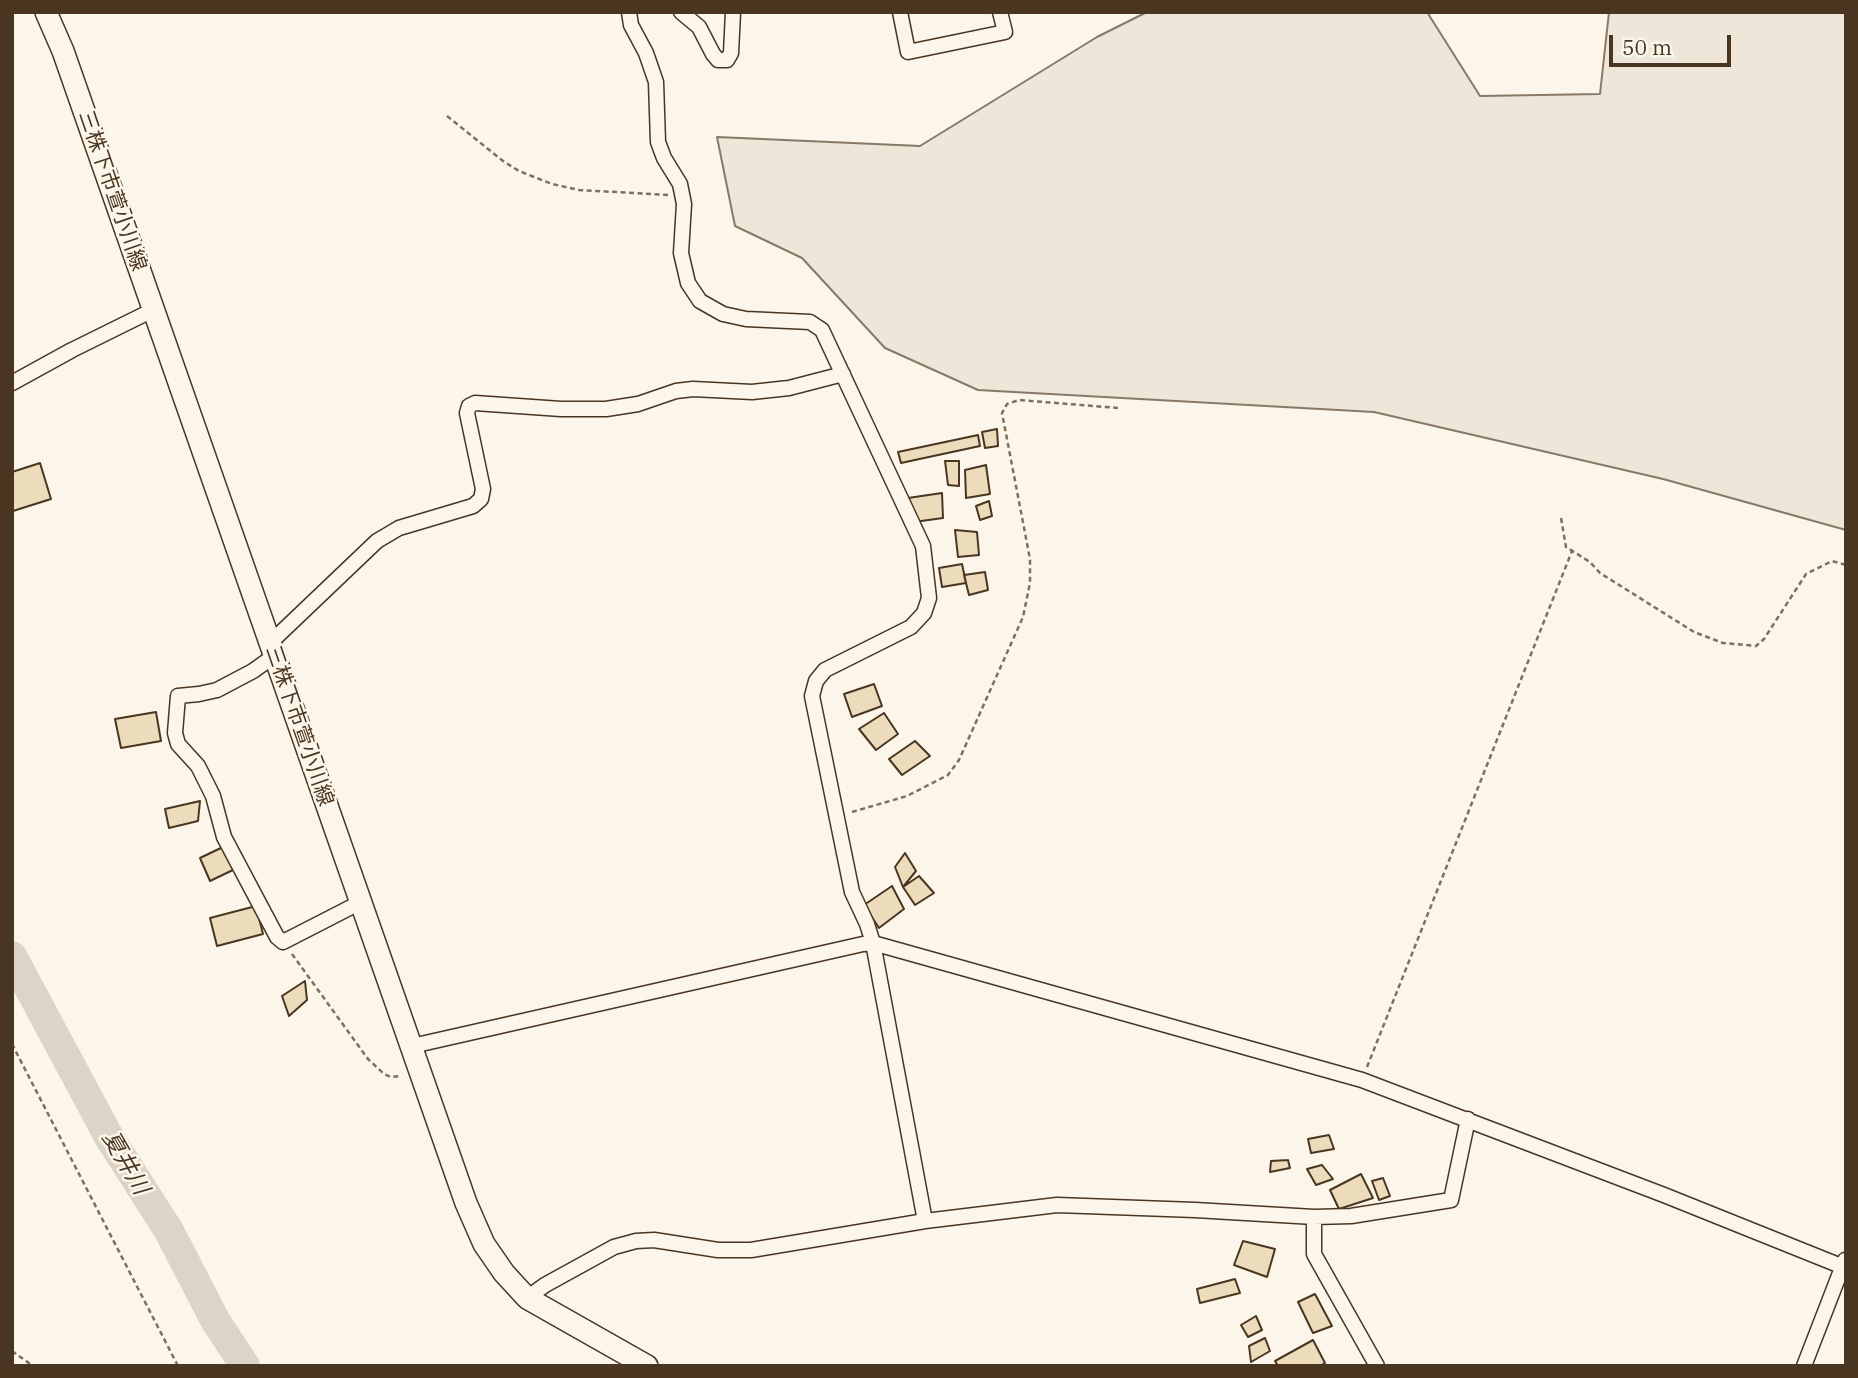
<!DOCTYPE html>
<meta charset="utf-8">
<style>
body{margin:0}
#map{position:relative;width:1858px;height:1378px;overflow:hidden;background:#fbf6e9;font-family:"IBM Plex Serif",serif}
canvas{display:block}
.frame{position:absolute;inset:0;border:14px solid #4a3520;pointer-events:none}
.scale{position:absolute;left:1609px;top:35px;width:122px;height:32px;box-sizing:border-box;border:4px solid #4a3520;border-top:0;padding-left:9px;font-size:21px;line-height:24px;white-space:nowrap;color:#4a3520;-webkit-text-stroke:5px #fbf6e9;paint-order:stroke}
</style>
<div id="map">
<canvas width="1858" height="1378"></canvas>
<div class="frame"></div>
<div class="scale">50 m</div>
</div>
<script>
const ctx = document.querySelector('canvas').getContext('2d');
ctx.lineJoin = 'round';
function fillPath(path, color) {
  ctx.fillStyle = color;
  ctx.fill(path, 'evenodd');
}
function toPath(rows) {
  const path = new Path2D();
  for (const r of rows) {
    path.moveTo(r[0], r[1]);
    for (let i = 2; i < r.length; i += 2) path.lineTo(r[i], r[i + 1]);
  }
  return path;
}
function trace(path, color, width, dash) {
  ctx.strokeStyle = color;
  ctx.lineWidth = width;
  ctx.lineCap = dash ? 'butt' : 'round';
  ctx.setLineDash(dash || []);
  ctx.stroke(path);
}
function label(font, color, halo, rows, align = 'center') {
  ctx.font = font + ' "IBM Plex Serif","Noto Sans JP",serif';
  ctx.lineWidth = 5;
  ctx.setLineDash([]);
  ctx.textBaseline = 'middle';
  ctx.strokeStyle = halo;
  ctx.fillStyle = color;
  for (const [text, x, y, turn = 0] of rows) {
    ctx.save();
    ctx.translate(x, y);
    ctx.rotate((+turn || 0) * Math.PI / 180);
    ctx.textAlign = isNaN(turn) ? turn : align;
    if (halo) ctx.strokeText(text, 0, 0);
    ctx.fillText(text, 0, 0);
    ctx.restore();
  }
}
const green = toPath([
 [1147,12,1427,12,1480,96,1600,94,1609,12,1846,12,1846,530,1663,479,1374,412,978,390,885,348,802,258,735,226,717,137,920,146,1097,37,1147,12]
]);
const river = toPath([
 [12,956,109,1137,169,1231,215,1320,245,1366]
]);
const building = toPath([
 [997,429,998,446,985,448,982,432,997,429],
 [978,435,980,446,901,463,898,452,978,435],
 [945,461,959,461,959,486,948,485,945,461],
 [40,463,51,499,13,511,12,472,40,463],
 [986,465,990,494,966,498,965,470,986,465],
 [942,493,943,518,914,522,908,498,942,493],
 [989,501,992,516,980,520,976,506,989,501],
 [955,530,977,532,979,555,958,557,955,530],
 [962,564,966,583,942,587,939,568,962,564],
 [985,572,988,590,969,595,964,575,985,572],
 [874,684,882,706,852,717,844,694,874,684],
 [156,712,161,741,121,748,115,719,156,712],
 [884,713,898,734,876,750,859,729,884,713],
 [915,741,930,756,902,775,889,759,915,741],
 [200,801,198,821,169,828,165,809,200,801],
 [225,846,235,869,210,881,200,858,225,846],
 [905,853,916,871,903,887,895,867,905,853],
 [919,876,934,893,915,905,903,887,919,876],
 [892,886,904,909,879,928,864,905,892,886],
 [256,906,263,934,217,946,210,918,256,906],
 [305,981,307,1000,289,1016,282,996,305,981],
 [1329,1135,1334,1149,1311,1153,1308,1139,1329,1135],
 [1288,1160,1290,1168,1270,1172,1271,1161,1288,1160],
 [1322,1165,1333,1179,1316,1185,1307,1169,1322,1165],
 [1361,1174,1373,1198,1339,1209,1330,1190,1361,1174],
 [1383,1178,1390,1196,1379,1200,1372,1181,1383,1178],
 [1243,1241,1275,1249,1267,1277,1234,1265,1243,1241],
 [1235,1279,1240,1293,1200,1303,1197,1289,1235,1279],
 [1315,1294,1332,1326,1313,1333,1298,1302,1315,1294],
 [1256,1316,1262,1330,1248,1337,1241,1325,1256,1316],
 [1265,1338,1270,1351,1251,1362,1249,1346,1265,1338],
 [1313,1340,1325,1363,1320,1366,1278,1366,1275,1361,1313,1340]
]);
const path = toPath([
 [447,116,503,161,519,171,552,184,579,190,669,195],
 [1561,518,1566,547,1590,562,1600,573,1694,632,1723,643,1756,646,1764,639,1806,574,1832,561,1846,565],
 [852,812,907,796,948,775,959,760,1023,617,1030,583,1030,559,1002,413,1007,404,1019,400,1118,408],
 [292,954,368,1059,384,1074,391,1077,400,1076],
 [12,1044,178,1366],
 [1367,1067,1572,551],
 [12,1351,33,1366]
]);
const street = toPath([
 [629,12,631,25,646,53,656,82,658,142,664,158,680,184,684,204,681,253,688,283,700,301,723,314,746,319,810,322,822,330,923,546,929,598,924,613,911,627,825,670,816,681,812,696,852,892,867,924,873,943,925,1221],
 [681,12,699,27,713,54,718,60,727,60,731,53,733,12],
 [900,12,908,52,1005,32,1000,12],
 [12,383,72,350,153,310],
 [270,643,377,541,399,528,473,506,481,499,483,489,467,413,469,406,475,403,561,409,606,409,638,404,676,391,693,389,752,392,789,388,843,374],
 [274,656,253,671,217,690,199,694,178,696,175,733,178,744,198,766,213,796,224,837,277,937,283,942,361,902],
 [412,1046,863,944,873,943,1362,1080,1664,1195,1846,1268],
 [1314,1217,1314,1254,1377,1366],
 [527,1298,545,1285,614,1247,636,1241,654,1240,718,1250,751,1250,925,1221,1057,1205,1195,1210,1314,1217,1351,1216,1451,1200,1468,1119],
 [1804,1366,1845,1260]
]);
const secondary = toPath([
 [46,12,63,51,466,1203,484,1244,504,1273,527,1298,647,1366]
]);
const streetNames = [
 ["三株下市萱小川線",112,191,71],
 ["三株下市萱小川線",299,726,71]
];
const waterNames = [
 ["夏井川",125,1163,60]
];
fillPath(green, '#ede6d9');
trace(green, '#887966', 2);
trace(river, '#dcd4c6', 30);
fillPath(building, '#ecdcbc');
trace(building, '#4a3520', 2);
trace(street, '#4a3520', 17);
trace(secondary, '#4a3520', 24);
trace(path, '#7f6f5c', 2.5, [5, 3.5]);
trace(street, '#fbf6e9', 14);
trace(secondary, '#fbf6e9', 21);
label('21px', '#4a3520', '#fbf6e9', streetNames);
label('italic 23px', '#4a3520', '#fbf6e9', waterNames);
</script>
